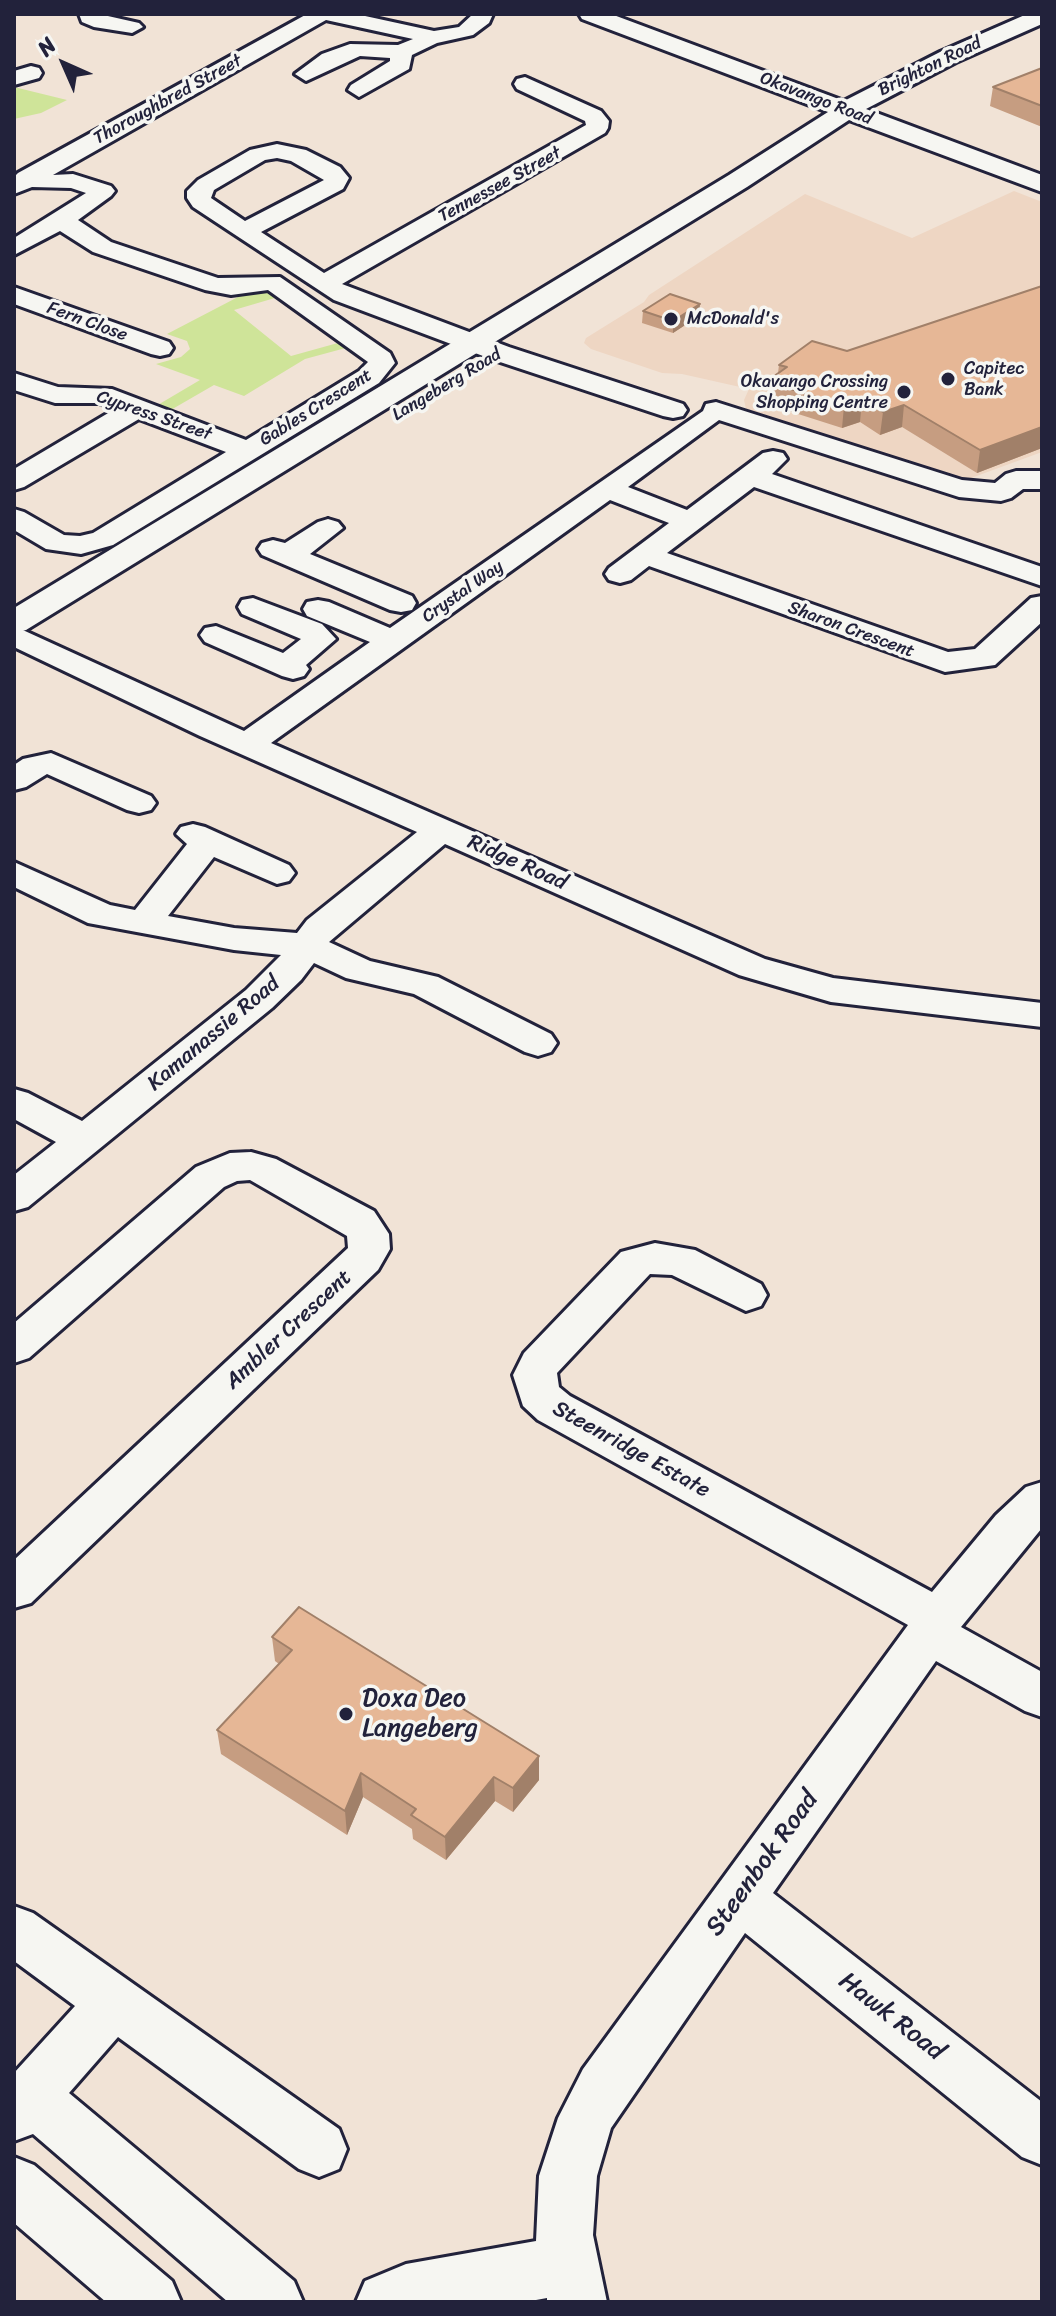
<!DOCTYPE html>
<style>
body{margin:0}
#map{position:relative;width:1056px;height:2316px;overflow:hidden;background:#f1e3d6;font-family:Sriracha,sans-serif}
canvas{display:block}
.frame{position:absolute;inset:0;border:16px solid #22223b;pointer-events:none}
.north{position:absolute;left:24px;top:24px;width:80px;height:80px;-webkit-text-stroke:6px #f6f6f2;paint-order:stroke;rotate:315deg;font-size:22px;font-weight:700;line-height:32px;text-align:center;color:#22223b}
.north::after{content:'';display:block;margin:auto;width:28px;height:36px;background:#22223b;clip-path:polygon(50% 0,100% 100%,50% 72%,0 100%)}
</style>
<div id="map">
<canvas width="1056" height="2316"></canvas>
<div class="frame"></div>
<div class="north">N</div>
</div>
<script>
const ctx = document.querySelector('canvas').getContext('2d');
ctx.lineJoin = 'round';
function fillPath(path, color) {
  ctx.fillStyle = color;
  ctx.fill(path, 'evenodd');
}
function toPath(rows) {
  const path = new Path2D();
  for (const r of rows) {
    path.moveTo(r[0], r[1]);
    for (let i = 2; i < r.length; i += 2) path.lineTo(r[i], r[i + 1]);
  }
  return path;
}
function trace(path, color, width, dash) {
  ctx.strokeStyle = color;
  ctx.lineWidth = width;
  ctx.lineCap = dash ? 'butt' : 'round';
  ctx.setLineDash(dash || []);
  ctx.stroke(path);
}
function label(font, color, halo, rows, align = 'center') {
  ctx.font = font + ' Sriracha,sans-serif';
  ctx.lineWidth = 7;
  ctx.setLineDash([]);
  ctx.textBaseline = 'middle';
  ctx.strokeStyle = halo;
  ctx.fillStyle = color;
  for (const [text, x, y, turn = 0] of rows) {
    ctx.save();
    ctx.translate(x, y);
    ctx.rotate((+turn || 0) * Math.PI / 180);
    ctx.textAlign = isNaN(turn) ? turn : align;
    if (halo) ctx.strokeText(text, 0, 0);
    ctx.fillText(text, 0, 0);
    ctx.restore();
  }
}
const built = toPath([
 [1014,191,1042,202,1042,452,963,481,746,409,744,400,749,389,682,374,662,373,591,349,584,343,586,338,644,302,649,295,805,194,912,238]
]);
const green = toPath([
 [14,87,67,100,41,113,14,119],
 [265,288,285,295,234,310,291,356,345,341,353,346,305,359,244,396,214,385,169,411,156,406,200,380,156,364,181,357,190,349,187,341,167,334,238,297]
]);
const minor = toPath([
 [79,14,99,14,139,23,143,27,132,33,94,27,82,22,79,14],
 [307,14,356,14,434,31,459,27,473,14,493,14,489,23,473,35,437,43,412,55,409,69,359,97,348,90,351,85,390,61,390,58,360,56,306,81,295,74,322,54,350,44,398,45,413,39,326,20,53,175,73,174,111,186,115,191,111,196,78,220,111,242,218,278,280,277,390,353,395,363,379,383,113,545,81,554,46,549,14,530,14,509,24,512,64,535,80,536,93,533,226,452,139,419,24,487,14,490,14,469,115,409,99,403,55,403,14,390,14,373,58,387,112,389,246,440,359,371,368,362,268,290,231,295,205,290,93,252,60,231,14,255,14,238,86,193,71,188,32,187,14,194,14,177,18,173,307,14],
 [31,66,39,68,42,73,39,78,14,85,14,71,31,66],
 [525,77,601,111,609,121,608,128,605,133,342,284,509,347,683,404,687,410,683,416,673,418,663,416,491,359,334,300,193,207,187,198,187,191,198,180,250,150,277,144,306,150,340,167,349,178,343,189,261,232,324,273,586,125,585,121,517,89,514,84,517,79,525,77],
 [277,158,291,161,324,180,245,221,211,198,214,190,265,160,277,158],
 [14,287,169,342,173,348,169,354,160,356,151,354,14,304,14,287],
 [716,402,962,480,995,483,1006,474,1016,471,1042,471,1042,489,1023,489,1011,498,1001,501,959,497,719,420,628,487,687,510,763,453,773,451,783,453,787,459,772,474,1042,567,1042,586,754,487,667,553,948,652,975,649,1031,598,1042,596,1042,622,995,665,945,672,649,566,631,580,620,583,609,580,605,574,609,568,669,523,610,500,271,743,765,959,833,978,1042,1003,1042,1027,831,1002,739,975,445,844,329,942,370,961,438,977,551,1034,557,1043,551,1052,538,1056,525,1052,414,994,346,978,314,963,301,980,272,1008,28,1207,14,1211,14,1175,56,1142,14,1119,14,1089,28,1093,82,1121,246,990,281,955,234,950,88,923,14,887,14,862,110,905,135,910,187,844,176,834,181,827,193,824,205,827,289,865,295,873,289,881,277,884,214,857,168,916,234,928,297,933,307,920,417,832,200,736,14,647,14,626,244,731,370,642,307,616,303,609,307,602,318,600,329,602,390,628,703,411,706,404,716,402],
 [328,519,338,522,343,528,310,554,412,596,416,603,412,610,401,612,390,610,262,555,258,549,262,543,273,540,285,543,318,522,328,519],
 [253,598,322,624,336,639,306,665,309,669,304,676,293,679,282,676,205,642,200,635,205,628,216,626,283,653,301,639,242,614,238,607,242,600,253,598],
 [51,753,151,796,156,803,151,810,139,813,127,810,47,774,26,787,14,790,14,765,23,759,51,753],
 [251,1152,276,1159,374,1211,389,1234,390,1249,378,1270,31,1603,14,1608,14,1560,348,1248,347,1236,250,1180,237,1181,224,1187,29,1358,14,1363,14,1323,196,1167,230,1153,251,1152],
 [655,1243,695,1250,761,1284,767,1295,761,1306,746,1311,672,1275,650,1274,557,1373,559,1387,570,1396,932,1592,996,1515,1026,1487,1042,1482,1042,1528,961,1627,1042,1672,1042,1717,1025,1711,936,1661,773,1893,1042,2102,1042,2165,1022,2157,745,1933,611,2128,597,2176,593,2235,607,2302,547,2302,547,2298,525,2302,356,2302,365,2281,406,2264,536,2241,539,2176,558,2118,583,2069,908,1625,538,1420,523,1406,513,1375,524,1353,621,1252,655,1243],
 [14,1906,33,1913,339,2129,347,2149,339,2169,319,2177,299,2169,118,2037,69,2093,294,2281,303,2302,228,2302,33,2134,14,2141,14,2073,75,2006,14,1961,14,1906],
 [14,2157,34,2165,172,2281,181,2302,106,2302,14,2223,14,2157]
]);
const major = toPath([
 [579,14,611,14,844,101,940,52,1027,14,1042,14,1042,24,956,62,866,109,1042,175,1042,192,849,120,747,187,26,630,14,633,14,608,729,175,828,112,582,19,579,14]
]);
const wall = toPath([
 [1042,68,1042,127,990,106,993,87],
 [1042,286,1042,448,977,473,902,427,880,435,860,422,842,428,773,406,773,403,768,401,770,379,778,373,779,365,847,351],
 [643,311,699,316,673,333,642,323],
 [272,1637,539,1780,513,1812,495,1801,446,1860,413,1839,412,1829,363,1797,347,1835,221,1754,217,1730,279,1664,275,1661]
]);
const shadedWall = toPath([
 [700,304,699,316,673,333,673,321],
 [862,400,860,422,842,428,844,406],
 [904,405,902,427,880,435,883,412],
 [1042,427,1042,448,977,473,980,450],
 [539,1756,539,1780,513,1812,513,1788],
 [361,1773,363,1797,347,1835,345,1811],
 [494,1777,495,1801,446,1860,445,1837]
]);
const building = toPath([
 [1042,68,1042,106,993,87,1042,68],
 [1042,286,1042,427,980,450,904,405,883,412,862,400,844,406,775,384,778,382,770,379,787,367,779,365,812,341,847,351,1042,286],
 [670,294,700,304,673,321,643,311,670,294],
 [299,1607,539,1756,513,1788,494,1777,445,1837,411,1815,416,1809,361,1773,345,1811,217,1730,292,1650,272,1637,299,1607]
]);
const markers = [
 [671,319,8,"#22223b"],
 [948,379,8,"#22223b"],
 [904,392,8,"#22223b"],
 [346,1714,8,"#22223b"]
];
const farStreetnames = [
 ["Brighton Road",930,67,-26],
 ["Okavango Road",816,99,21],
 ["Thoroughbred Street",168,100,-29],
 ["Tennessee Street",500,185,-29],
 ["Fern Close",87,322,20],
 ["Langeberg Road",447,385,-31],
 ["Gables Crescent",316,408,-32],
 ["Cypress Street",154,416,19],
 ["Crystal Way",463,592,-35],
 ["Sharon Crescent",851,630,20]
];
const farPoinames = [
 ["McDonald's",687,319],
 ["Capitec",964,369],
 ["Bank",964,390],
 ["Okavango Crossing",888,382,"right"],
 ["Shopping Centre",888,403,"right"]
];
const streetNames = [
 ["Ridge Road",517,863,24],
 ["Kamanassie Road",214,1034,-40],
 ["Ambler Crescent",289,1330,-43],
 ["Steenridge Estate",631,1450,29]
];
const nearPoinames = [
 ["Doxa Deo",362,1699],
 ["Langeberg",362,1729]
];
const nearStreetnames = [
 ["Steenbok Road",763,1864,-54],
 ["Hawk Road",891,2017,38]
];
fillPath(built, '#eed6c3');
fillPath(green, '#cfe499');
trace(minor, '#22223b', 6);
trace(major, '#22223b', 6);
fillPath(minor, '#f6f6f2');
fillPath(major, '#f6f6f2');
fillPath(wall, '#c69d81');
fillPath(shadedWall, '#a18069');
fillPath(building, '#e6b796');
trace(building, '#a18069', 2);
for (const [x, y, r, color] of markers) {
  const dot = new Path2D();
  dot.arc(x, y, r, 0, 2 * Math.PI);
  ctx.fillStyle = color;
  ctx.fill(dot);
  trace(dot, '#f6f6f2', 3);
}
label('18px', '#22223b', '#f6f6f2', farStreetnames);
label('18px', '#22223b', '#f6f6f2', farPoinames, 'left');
label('22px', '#22223b', '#f6f6f2', streetNames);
label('26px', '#22223b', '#f6f6f2', nearPoinames, 'left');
label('26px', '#22223b', '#f6f6f2', nearStreetnames);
</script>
